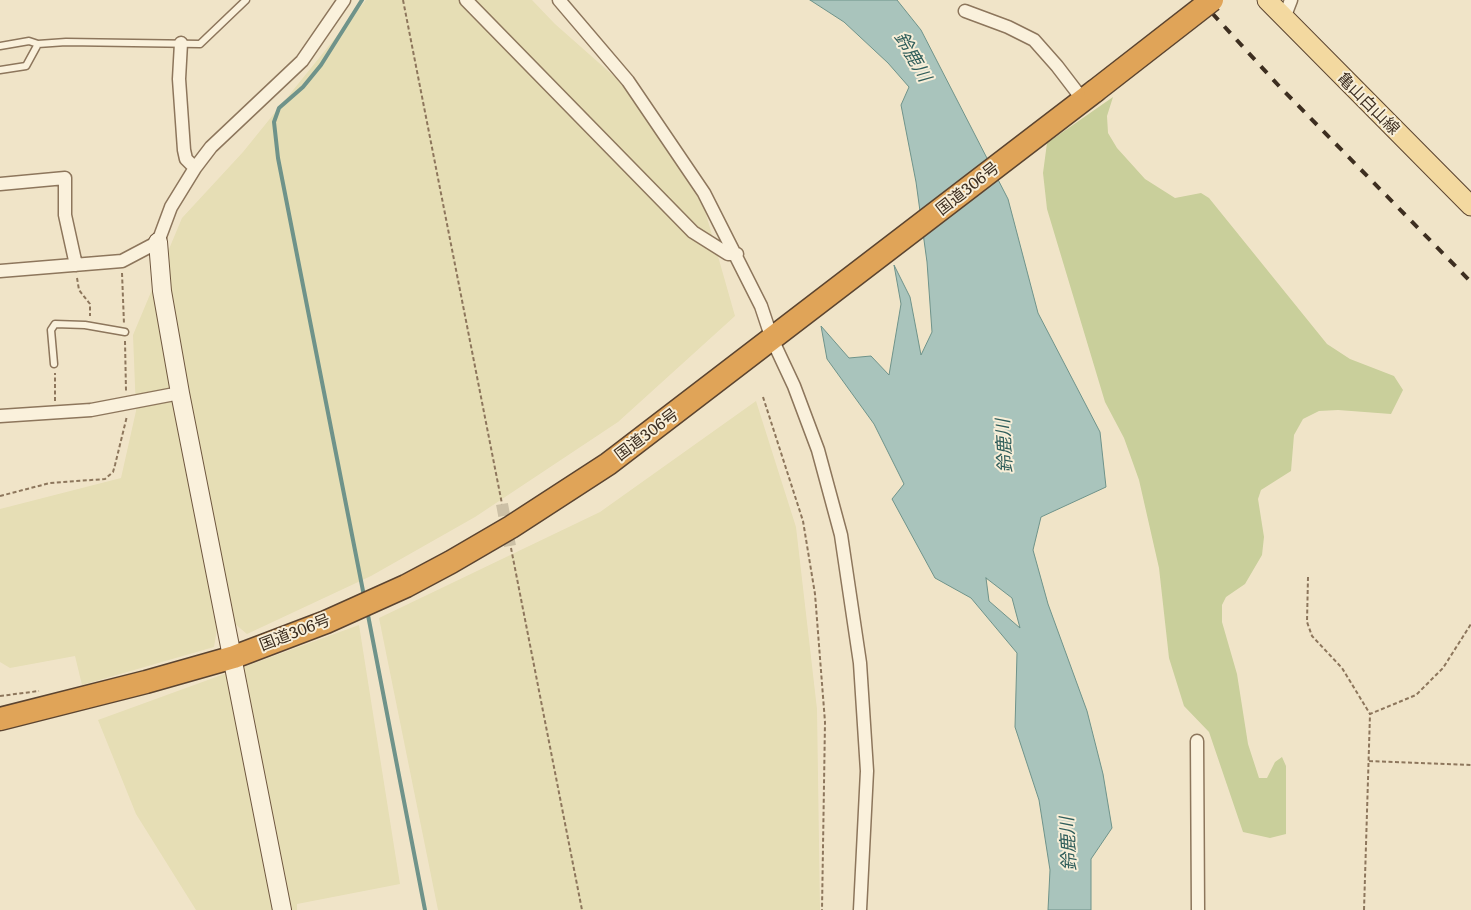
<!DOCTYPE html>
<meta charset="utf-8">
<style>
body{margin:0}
canvas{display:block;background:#f0e4c8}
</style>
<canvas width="1471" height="910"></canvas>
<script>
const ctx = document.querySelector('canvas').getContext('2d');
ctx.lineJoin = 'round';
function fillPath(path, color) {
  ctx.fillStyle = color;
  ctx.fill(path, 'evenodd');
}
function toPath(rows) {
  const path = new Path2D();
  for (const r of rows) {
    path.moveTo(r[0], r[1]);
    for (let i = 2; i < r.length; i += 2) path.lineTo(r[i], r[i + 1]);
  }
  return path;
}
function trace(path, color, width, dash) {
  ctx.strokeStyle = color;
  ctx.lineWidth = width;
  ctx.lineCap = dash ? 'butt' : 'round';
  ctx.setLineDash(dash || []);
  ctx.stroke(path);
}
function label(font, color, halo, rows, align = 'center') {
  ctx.font = font + ' Literata,"Noto Sans JP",serif';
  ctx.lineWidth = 4;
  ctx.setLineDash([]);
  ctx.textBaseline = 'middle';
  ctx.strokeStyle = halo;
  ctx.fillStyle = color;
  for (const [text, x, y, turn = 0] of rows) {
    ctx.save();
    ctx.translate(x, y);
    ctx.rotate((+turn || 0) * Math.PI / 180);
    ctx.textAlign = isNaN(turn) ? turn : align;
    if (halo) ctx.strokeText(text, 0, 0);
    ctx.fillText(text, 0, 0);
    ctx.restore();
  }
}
const farmland = toPath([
 [366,0,532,0,555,24,624,85,704,207,735,316,618,422,475,517,371,576,247,634,235,624,217,629,214,647,82,685,75,656,10,668,0,662,0,509,121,478,136,411,133,335,182,218,243,152],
 [756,401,796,527,817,709,820,910,438,910,379,618,600,512],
 [359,625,400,884,297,904,297,910,196,910,136,814,98,720]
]);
const green = toPath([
 [1113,97,1107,116,1108,133,1117,148,1145,179,1175,198,1201,193,1209,198,1327,344,1350,359,1394,376,1403,390,1391,414,1338,410,1319,411,1303,419,1294,435,1291,471,1261,490,1258,499,1264,537,1262,555,1245,584,1226,597,1222,605,1222,622,1237,674,1248,744,1259,778,1267,778,1275,762,1282,757,1286,766,1286,834,1270,838,1243,832,1209,732,1184,706,1169,658,1159,568,1139,480,1124,438,1105,402,1047,209,1043,173,1047,143]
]);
const water = toPath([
 [810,0,897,0,921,30,1008,199,1038,313,1100,432,1106,487,1041,517,1033,550,1048,604,1087,711,1103,774,1112,828,1091,859,1091,910,1048,910,1050,870,1039,800,1015,727,1017,653,971,598,935,578,892,499,904,484,874,424,827,359,821,326,849,358,871,356,889,375,901,304,894,265,910,297,921,355,932,332,927,262,916,182,901,105,909,87,888,63,844,22,810,0],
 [986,578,1012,598,1020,628,989,601,986,578]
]);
const stream = toPath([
 [362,0,321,65,303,87,279,108,274,122,278,158,364,596],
 [367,610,425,910]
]);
const streetTunnel = toPath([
 [502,504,510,546]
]);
const path = toPath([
 [403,0,502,504],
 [122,273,124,324],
 [77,278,79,290,90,304,90,316],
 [125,341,126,391],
 [763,397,803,521,815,594,825,722,822,910],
 [55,401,55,373],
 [0,496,50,483,105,479,113,472,115,465,127,416],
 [511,548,582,910],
 [1308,577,1307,622,1312,636,1342,668,1370,714],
 [0,696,39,691],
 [1369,761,1471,765],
 [1364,910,1370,714,1416,695,1443,668,1471,624]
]);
const lane = toPath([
 [0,46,29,41,38,44],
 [0,70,26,66,38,44,66,42,200,44,246,0],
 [54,364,51,330,55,324,85,325,125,332]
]);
const street = toPath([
 [466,0,693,232,728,254,737,254],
 [559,0,628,81,704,193,761,306,772,339,794,386,818,450,841,535,860,663,867,771,860,910],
 [965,11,1008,27,1034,40,1057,66,1083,100],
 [1284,18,1291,0],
 [181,43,179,79,184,150,186,159,195,168],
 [0,184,65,178,65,215,76,265],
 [0,271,122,261,158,242,171,207,195,168,211,147,302,61,344,0],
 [0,416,91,410,180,393],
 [1197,741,1198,910]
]);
const secondary = toPath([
 [158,242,162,291,180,393,282,910]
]);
const primary = toPath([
 [1267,0,1471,206]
]);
const highway = toPath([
 [0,719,146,682,234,657,326,622,406,586,451,562,511,527,608,464,1095,91]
]);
const rail = toPath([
 [1200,0,1279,86,1471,282]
]);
const highwayBridge = toPath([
 [1095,91,1212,0]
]);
const streetNames = [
 ["亀山白山線",1368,104,45],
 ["国道306号",968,189,-38],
 ["国道306号",647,435,-37],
 ["国道306号",295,633,-21]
];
const waterNames = [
 ["鈴鹿川",912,57,60],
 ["鈴鹿川",1005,446,-93],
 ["鈴鹿川",1069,844,-93]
];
fillPath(farmland, '#e6deb5');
fillPath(green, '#c9cf9b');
fillPath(water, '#a9c4bc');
trace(water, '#6f938a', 1);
trace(stream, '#6f938a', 4);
trace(streetTunnel, '#ccc0a6', 12, [12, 6]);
trace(lane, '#8d765c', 9);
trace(street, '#8d765c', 15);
trace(secondary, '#6f573f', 20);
trace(primary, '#5b4430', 21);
trace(highway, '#5b4430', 25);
trace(path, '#8d765c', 2, [4, 2.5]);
trace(lane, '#faf1dc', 6);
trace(street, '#faf1dc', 12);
trace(secondary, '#faf1dc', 18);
trace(primary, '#f3d9a0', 19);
trace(highway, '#e0a458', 22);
trace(rail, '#3d2e20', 4, [9, 9]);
trace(highwayBridge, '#5b4430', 25, []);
trace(highwayBridge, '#e0a458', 22);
label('16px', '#3d2e20', '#f7eed8', streetNames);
label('italic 18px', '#2f5d5a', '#f7eed8', waterNames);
</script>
